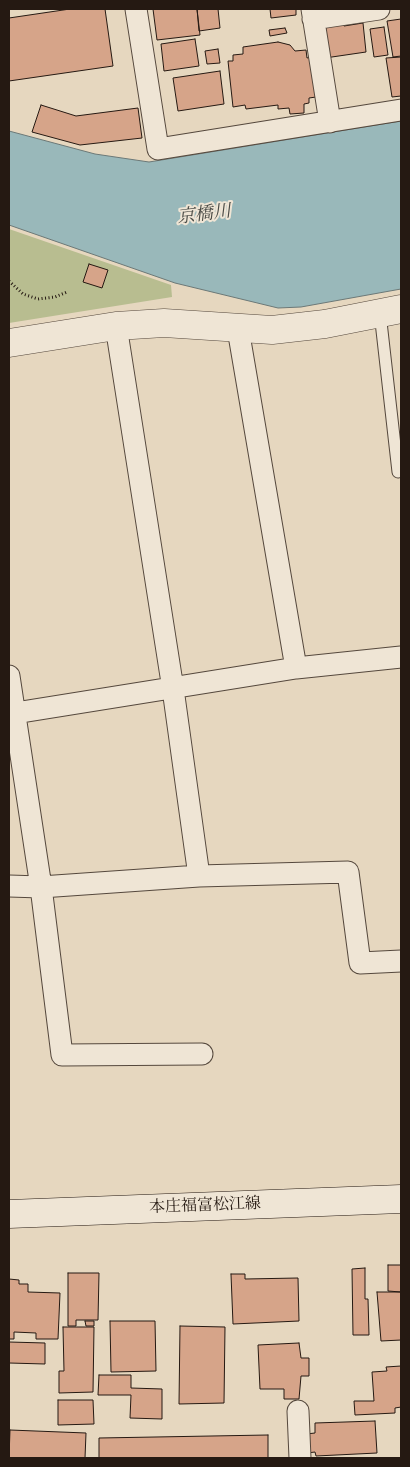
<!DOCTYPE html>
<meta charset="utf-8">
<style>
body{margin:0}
#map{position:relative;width:410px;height:1467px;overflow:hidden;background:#e6d7bf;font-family:"IM FELL French Canon",serif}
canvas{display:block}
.frame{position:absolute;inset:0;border:10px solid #251912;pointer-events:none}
</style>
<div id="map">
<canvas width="410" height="1467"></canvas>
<div class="frame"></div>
</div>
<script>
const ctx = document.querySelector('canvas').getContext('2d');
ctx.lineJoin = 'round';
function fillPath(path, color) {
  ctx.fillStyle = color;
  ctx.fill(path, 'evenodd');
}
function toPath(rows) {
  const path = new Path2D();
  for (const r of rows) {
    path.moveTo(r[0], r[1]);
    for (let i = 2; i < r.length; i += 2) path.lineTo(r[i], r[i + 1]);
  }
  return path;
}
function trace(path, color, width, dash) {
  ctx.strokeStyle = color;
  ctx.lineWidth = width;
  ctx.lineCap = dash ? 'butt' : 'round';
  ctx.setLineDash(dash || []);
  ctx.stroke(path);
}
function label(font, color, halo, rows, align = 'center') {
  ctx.font = font + ' "IM FELL French Canon","Noto Serif JP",serif';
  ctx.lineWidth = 4;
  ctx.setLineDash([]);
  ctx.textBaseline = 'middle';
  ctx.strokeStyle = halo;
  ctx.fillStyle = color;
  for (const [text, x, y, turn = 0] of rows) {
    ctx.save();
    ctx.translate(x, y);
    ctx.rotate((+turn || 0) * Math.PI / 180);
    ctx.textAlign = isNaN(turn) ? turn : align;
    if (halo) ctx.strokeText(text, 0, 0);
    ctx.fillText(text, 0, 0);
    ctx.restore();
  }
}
const green = toPath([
 [9,229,171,285,172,297,9,323]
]);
const water = toPath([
 [401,121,401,289,301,307,278,308,175,283,9,225,9,131,95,154,149,162,401,121]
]);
const building = toPath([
 [70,9,105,9,113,66,9,81,9,18,70,9],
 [153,9,197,9,200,35,157,40,153,9],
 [197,9,218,9,220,28,199,31,197,9],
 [270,9,296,9,296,15,271,18,270,9],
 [401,19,401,56,393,57,387,21,401,19],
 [341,21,344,26,363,23,366,52,325,58,321,25,341,21],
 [384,27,388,55,374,57,370,29,384,27],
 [285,28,287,33,270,36,269,30,285,28],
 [195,39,199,66,164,71,161,44,195,39],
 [278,42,290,45,295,51,306,50,307,58,311,57,316,97,309,98,309,103,304,104,304,113,290,114,289,108,278,109,278,105,246,109,245,105,233,107,228,61,233,61,233,55,243,54,243,47,278,42],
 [218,49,220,63,207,64,205,51,218,49],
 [401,57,401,96,392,97,386,58,401,57],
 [220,71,224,104,178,111,173,78,220,71],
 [41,105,76,116,138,108,142,138,80,145,32,132,41,105],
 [89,264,108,270,102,288,83,282,89,264],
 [388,1265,401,1265,401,1292,388,1291,388,1265],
 [365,1268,365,1299,368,1299,369,1335,353,1335,352,1269,365,1268],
 [68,1273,99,1273,98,1320,76,1320,76,1326,68,1326,68,1273],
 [231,1274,245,1274,245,1279,298,1278,299,1321,233,1324,231,1274],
 [9,1279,19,1280,19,1284,28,1284,28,1292,60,1293,58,1339,36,1339,36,1333,14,1332,14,1339,9,1339,9,1279],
 [377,1292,401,1292,401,1340,381,1341,377,1292],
 [85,1321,94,1321,94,1326,86,1326,85,1321],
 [110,1321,155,1321,156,1371,111,1372,110,1321],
 [180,1326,225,1327,224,1403,179,1404,180,1326],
 [63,1327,94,1327,93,1392,59,1393,59,1371,64,1371,63,1327],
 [9,1342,45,1343,45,1364,9,1363,9,1342],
 [299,1343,301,1358,309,1358,309,1376,301,1376,299,1399,284,1399,284,1389,260,1389,258,1345,299,1343],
 [401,1366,401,1407,395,1408,395,1413,355,1415,354,1401,374,1401,372,1372,387,1371,386,1367,401,1366],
 [99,1375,131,1375,131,1388,162,1389,162,1419,130,1418,131,1395,98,1395,99,1375],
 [58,1400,93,1400,94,1424,58,1425,58,1400],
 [375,1421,377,1453,316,1456,315,1452,307,1453,306,1434,315,1433,315,1423,375,1421],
 [10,1430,86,1433,85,1458,9,1458,10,1430],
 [268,1435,268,1458,99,1458,99,1438,268,1435]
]);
const path = toPath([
 [9,281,23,294,38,299,55,297,67,292]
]);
const service = toPath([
 [380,313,398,472]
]);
const minor = toPath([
 [136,9,158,149,401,110],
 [312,9,330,122],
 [313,19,379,9],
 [116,326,173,689,199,876],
 [238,329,296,668],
 [9,676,41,887,62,1055,202,1054],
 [9,714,296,668,401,657],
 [9,886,41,887,199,876,348,872,360,963,401,961],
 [298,1411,300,1458]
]);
const tertiary = toPath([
 [9,343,116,326,164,323,272,330,325,324,401,309]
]);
const secondary = toPath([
 [9,1214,401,1199]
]);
const streetNames = [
 ["本庄福富松江線",205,1206,-2]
];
const waterNames = [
 ["京橋川",204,215,-7]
];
fillPath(green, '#b8bd90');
fillPath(water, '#99b8ba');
trace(water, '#6b7877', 1);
fillPath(building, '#d6a489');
trace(building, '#251912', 1);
trace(service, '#55483d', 13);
trace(minor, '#55483d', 23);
trace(tertiary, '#55483d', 29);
trace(secondary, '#251912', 29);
trace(path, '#251912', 3, [1, 2.5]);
trace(service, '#efe5d5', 11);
trace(minor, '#efe5d5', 21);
trace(tertiary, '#efe5d5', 28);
trace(secondary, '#efe5d5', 28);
label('16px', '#251912', '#efe5d5', streetNames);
label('italic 18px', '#484944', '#efe5d5', waterNames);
</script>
